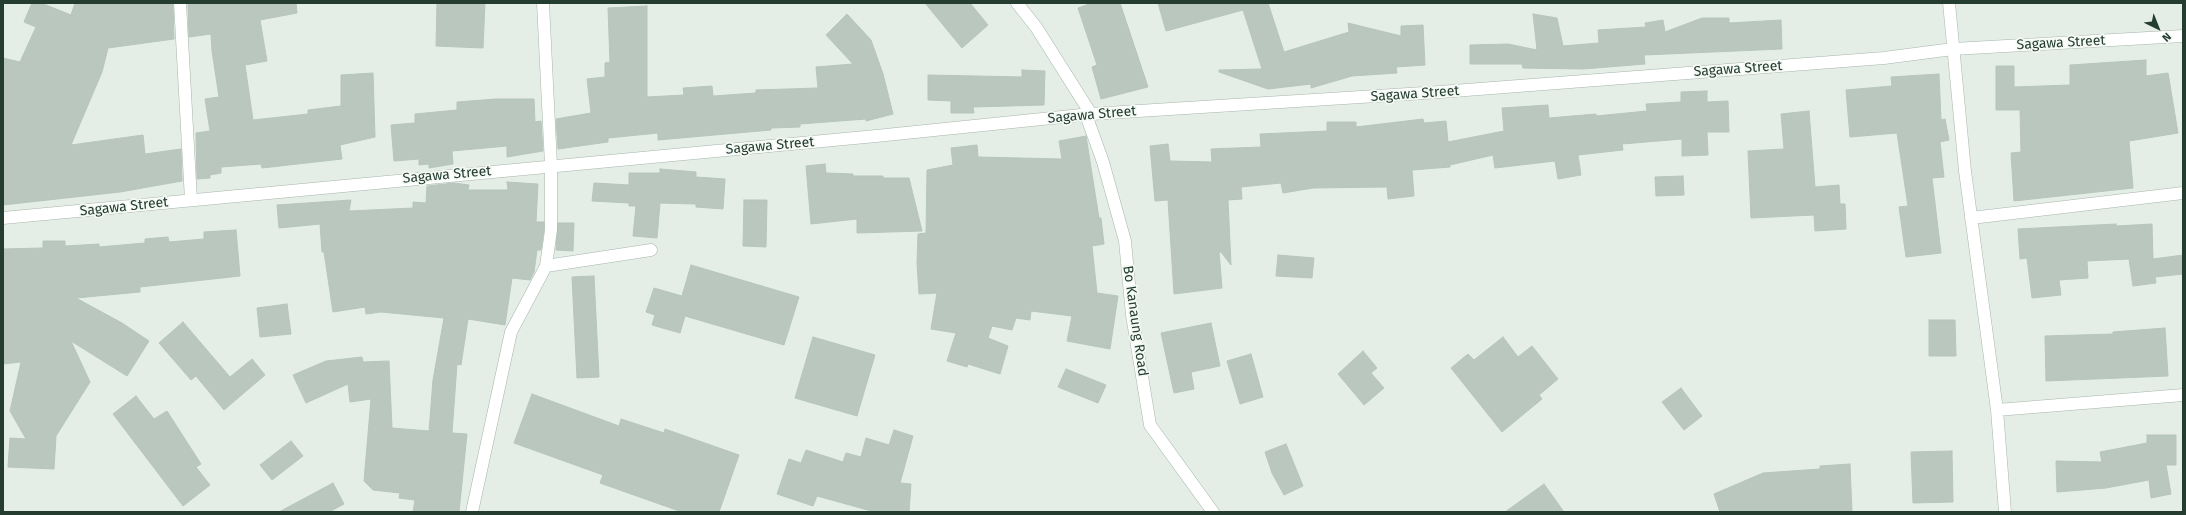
<!DOCTYPE html>
<style>
body{margin:0}
#map{position:relative;width:2186px;height:515px;overflow:hidden;background:#e4ede6;font-family:"Fira Sans",sans-serif}
canvas{display:block}
.frame{position:absolute;inset:0;border:4px solid #243d30;pointer-events:none}
.north{position:absolute;left:2138px;top:8px;width:40px;height:40px;-webkit-text-stroke:3px #f4f9f5;paint-order:stroke;rotate:137deg;font-size:11px;font-weight:700;line-height:16px;text-align:center;color:#243d30}
.north::after{content:'';display:block;margin:auto;width:14px;height:18px;background:#243d30;clip-path:polygon(50% 0,100% 100%,50% 72%,0 100%)}
</style>
<div id="map">
<canvas width="2186" height="515"></canvas>
<div class="frame"></div>
<div class="north">N</div>
</div>
<script>
const ctx = document.querySelector('canvas').getContext('2d');
ctx.lineJoin = 'round';
function fillPath(path, color) {
  ctx.fillStyle = color;
  ctx.fill(path, 'evenodd');
}
function toPath(rows) {
  const path = new Path2D();
  for (const r of rows) {
    path.moveTo(r[0], r[1]);
    for (let i = 2; i < r.length; i += 2) path.lineTo(r[i], r[i + 1]);
  }
  return path;
}
function trace(path, color, width, dash) {
  ctx.strokeStyle = color;
  ctx.lineWidth = width;
  ctx.lineCap = dash ? 'butt' : 'round';
  ctx.setLineDash(dash || []);
  ctx.stroke(path);
}
function label(font, color, halo, rows, align = 'center') {
  ctx.font = font + ' "Fira Sans",sans-serif';
  ctx.lineWidth = 3.5;
  ctx.setLineDash([]);
  ctx.textBaseline = 'middle';
  ctx.strokeStyle = halo;
  ctx.fillStyle = color;
  for (const [text, x, y, turn = 0] of rows) {
    ctx.save();
    ctx.translate(x, y);
    ctx.rotate((+turn || 0) * Math.PI / 180);
    ctx.textAlign = isNaN(turn) ? turn : align;
    if (halo) ctx.strokeText(text, 0, 0);
    ctx.fillText(text, 0, 0);
    ctx.restore();
  }
}
const building = toPath([
 [32,3,41,3,71,15,75,3,173,3,174,39,108,48,102,72,71,145,143,135,145,154,181,149,182,181,120,192,3,205,3,58,20,62,36,27,24,22,32,3],
 [188,3,296,3,297,13,260,20,267,61,245,65,253,120,308,114,308,110,341,106,341,75,373,73,375,137,340,145,342,159,262,168,261,164,221,167,221,173,210,175,210,178,197,179,196,133,210,131,205,99,219,97,212,51,211,34,189,37,188,3],
 [437,3,485,3,483,48,436,46,437,3],
 [925,3,970,3,988,25,962,48,925,3],
 [1092,3,1120,3,1148,87,1101,99,1092,67,1097,65,1078,8,1092,3],
 [1158,3,1268,3,1284,52,1349,32,1348,23,1401,36,1401,26,1423,25,1425,65,1396,67,1397,73,1352,76,1311,88,1311,84,1268,89,1219,72,1219,70,1262,69,1243,10,1166,31,1158,3],
 [647,6,647,97,684,95,683,88,712,86,713,96,756,93,756,90,818,88,816,67,853,64,826,35,847,14,871,40,883,74,893,114,866,121,866,119,800,124,800,127,771,128,771,130,658,140,658,133,608,138,608,142,558,149,556,119,591,113,587,79,605,77,605,63,610,62,608,8,647,6],
 [1533,14,1557,18,1563,46,1599,43,1598,30,1646,27,1645,23,1663,20,1665,32,1702,18,1729,18,1729,23,1781,20,1782,49,1644,55,1645,64,1583,69,1523,68,1522,64,1470,64,1470,45,1508,44,1537,50,1533,14],
 [2146,60,2146,76,2168,73,2178,133,2129,141,2133,188,2014,201,2011,153,2021,152,2020,110,1996,110,1996,66,2014,66,2014,87,2070,85,2070,65,2146,60],
 [1022,70,1045,71,1044,105,973,107,974,113,951,113,951,101,928,100,928,75,1022,77,1022,70],
 [1939,74,1941,120,1945,119,1949,140,1940,142,1944,177,1932,178,1941,253,1906,257,1899,207,1908,206,1897,133,1850,137,1846,90,1892,86,1891,77,1939,74],
 [1707,91,1707,102,1728,101,1729,132,1707,132,1708,155,1682,156,1682,139,1622,144,1623,150,1578,155,1581,175,1558,179,1555,161,1495,168,1493,155,1450,165,1450,167,1412,170,1414,196,1388,199,1387,187,1313,188,1283,193,1281,183,1241,187,1242,199,1228,200,1231,265,1221,252,1219,252,1222,288,1174,294,1168,200,1155,201,1150,146,1168,144,1170,161,1212,162,1211,149,1261,147,1260,134,1327,131,1327,122,1356,122,1356,127,1423,119,1424,123,1446,121,1448,142,1504,131,1502,108,1548,105,1549,118,1596,114,1596,116,1647,111,1646,104,1681,102,1681,92,1707,91],
 [496,99,534,99,535,122,541,121,543,151,507,157,507,146,452,151,453,164,429,168,429,164,419,165,419,159,394,161,391,125,415,123,415,114,457,110,457,102,496,99],
 [1809,111,1815,187,1839,185,1840,204,1845,204,1846,229,1815,231,1814,215,1751,218,1748,151,1784,149,1781,114,1809,111],
 [1086,136,1099,218,1101,218,1104,244,1092,246,1097,293,1118,296,1110,349,1067,341,1072,316,1031,311,1030,320,1016,318,1012,330,992,326,988,338,1008,346,1000,374,968,364,967,367,947,361,956,333,931,329,937,293,919,294,917,263,918,234,926,233,927,170,953,165,951,148,977,145,978,157,1062,159,1059,141,1086,136],
 [825,164,826,173,853,174,853,176,883,176,883,178,909,178,922,231,857,233,857,219,811,224,806,166,825,164],
 [660,169,696,172,696,177,725,179,723,209,696,207,696,204,660,203,657,238,633,236,636,206,629,206,629,203,592,201,594,183,629,185,629,173,660,173,660,169],
 [1683,176,1684,195,1656,196,1655,177,1683,176],
 [507,182,538,184,536,222,544,222,544,229,541,250,537,250,534,272,530,280,512,278,505,325,468,319,461,365,457,364,452,433,467,434,459,512,413,512,415,500,399,498,400,493,373,490,364,481,371,399,350,402,348,384,306,403,293,375,326,361,362,357,363,362,389,361,392,428,429,431,433,380,444,318,381,312,366,314,365,307,333,312,324,252,322,252,320,224,279,228,277,205,351,200,349,211,413,208,413,202,426,203,427,186,454,183,469,185,468,190,508,190,507,182],
 [744,200,767,200,766,247,743,246,744,200],
 [558,223,574,223,573,251,556,250,558,223],
 [2116,224,2116,226,2152,224,2153,259,2183,255,2183,274,2155,277,2156,283,2133,286,2129,259,2087,261,2088,278,2059,280,2061,295,2032,298,2027,258,2020,259,2018,229,2116,224],
 [236,230,240,276,140,287,140,292,76,298,122,323,149,341,127,376,71,341,90,382,56,436,54,469,8,467,10,438,26,439,10,411,21,362,3,364,3,249,43,248,43,241,65,241,65,246,99,244,99,247,145,243,145,239,168,237,169,242,204,239,204,232,236,230],
 [1278,255,1314,258,1312,278,1276,276,1278,255],
 [691,265,799,297,784,345,685,316,680,333,652,325,655,315,646,312,654,288,682,296,691,265],
 [594,276,599,377,577,378,572,277,594,276],
 [287,304,291,334,260,337,257,308,287,304],
 [1929,320,1955,320,1956,356,1929,356,1929,320],
 [183,322,230,377,252,359,265,375,224,410,196,376,191,380,159,343,183,322],
 [1211,323,1220,366,1191,372,1194,389,1174,393,1161,333,1211,323],
 [2165,328,2168,376,2046,381,2045,336,2113,334,2113,332,2165,328],
 [813,337,875,355,857,416,795,398,813,337],
 [1503,337,1518,357,1532,346,1558,379,1539,395,1542,399,1502,432,1451,368,1468,354,1474,360,1503,337],
 [1363,351,1377,368,1371,373,1384,388,1364,405,1338,374,1363,351],
 [1251,354,1263,397,1240,404,1227,361,1251,354],
 [1066,369,1106,385,1098,403,1058,387,1066,369],
 [1681,388,1702,416,1684,430,1662,402,1681,388],
 [532,394,619,426,621,419,664,433,665,429,739,455,719,512,682,512,600,483,603,475,514,443,532,394],
 [136,396,154,419,167,411,201,464,196,467,210,485,183,506,113,414,136,396],
 [894,430,913,436,900,483,911,484,909,512,875,512,817,496,813,506,777,494,789,459,801,463,806,450,843,462,846,453,861,457,866,438,889,445,894,430],
 [2147,435,2176,435,2176,465,2166,465,2171,494,2151,498,2149,480,2106,488,2057,492,2056,461,2102,462,2100,452,2147,443,2147,435],
 [291,441,303,456,272,480,260,465,291,441],
 [1286,444,1303,486,1284,495,1272,473,1265,452,1286,444],
 [1952,451,1953,502,1913,503,1911,452,1952,451],
 [1850,464,1852,512,1720,512,1714,494,1763,473,1820,469,1820,466,1850,464],
 [333,483,344,504,329,512,279,512,333,483],
 [1544,484,1564,512,1505,512,1544,484]
]);
const minor = toPath([
 [180,3,191,200],
 [1017,3,1036,27,1091,114],
 [1949,3,1965,171,1997,410,2005,512],
 [1086,115,1103,162,1125,241,1132,315,1150,425,1213,512],
 [1971,218,2183,193],
 [546,266,651,250],
 [1997,410,2183,395],
 [472,512,511,332,546,266,551,230,551,165,543,3]
]);
const tertiary = toPath([
 [3,218,876,136,1091,114,1440,92,1884,58,1953,49,2183,36]
]);
const streetNames = [
 ["Sagawa Street",2061,43,-3],
 ["Sagawa Street",1738,69,-4],
 ["Sagawa Street",1415,94,-4],
 ["Sagawa Street",1092,115,-5],
 ["Sagawa Street",770,146,-5],
 ["Sagawa Street",447,175,-5],
 ["Sagawa Street",124,207,-6],
 ["Bo Kanaung Road",1135,321,82]
];
fillPath(building, '#b9c7bf');
trace(building, '#b6c6bc', 1);
trace(minor, '#a7b5ac', 13);
trace(tertiary, '#a7b5ac', 13);
trace(minor, '#fff', 12);
trace(tertiary, '#fff', 12);
label('14px', '#243d30', '#f4f9f5', streetNames);
</script>
